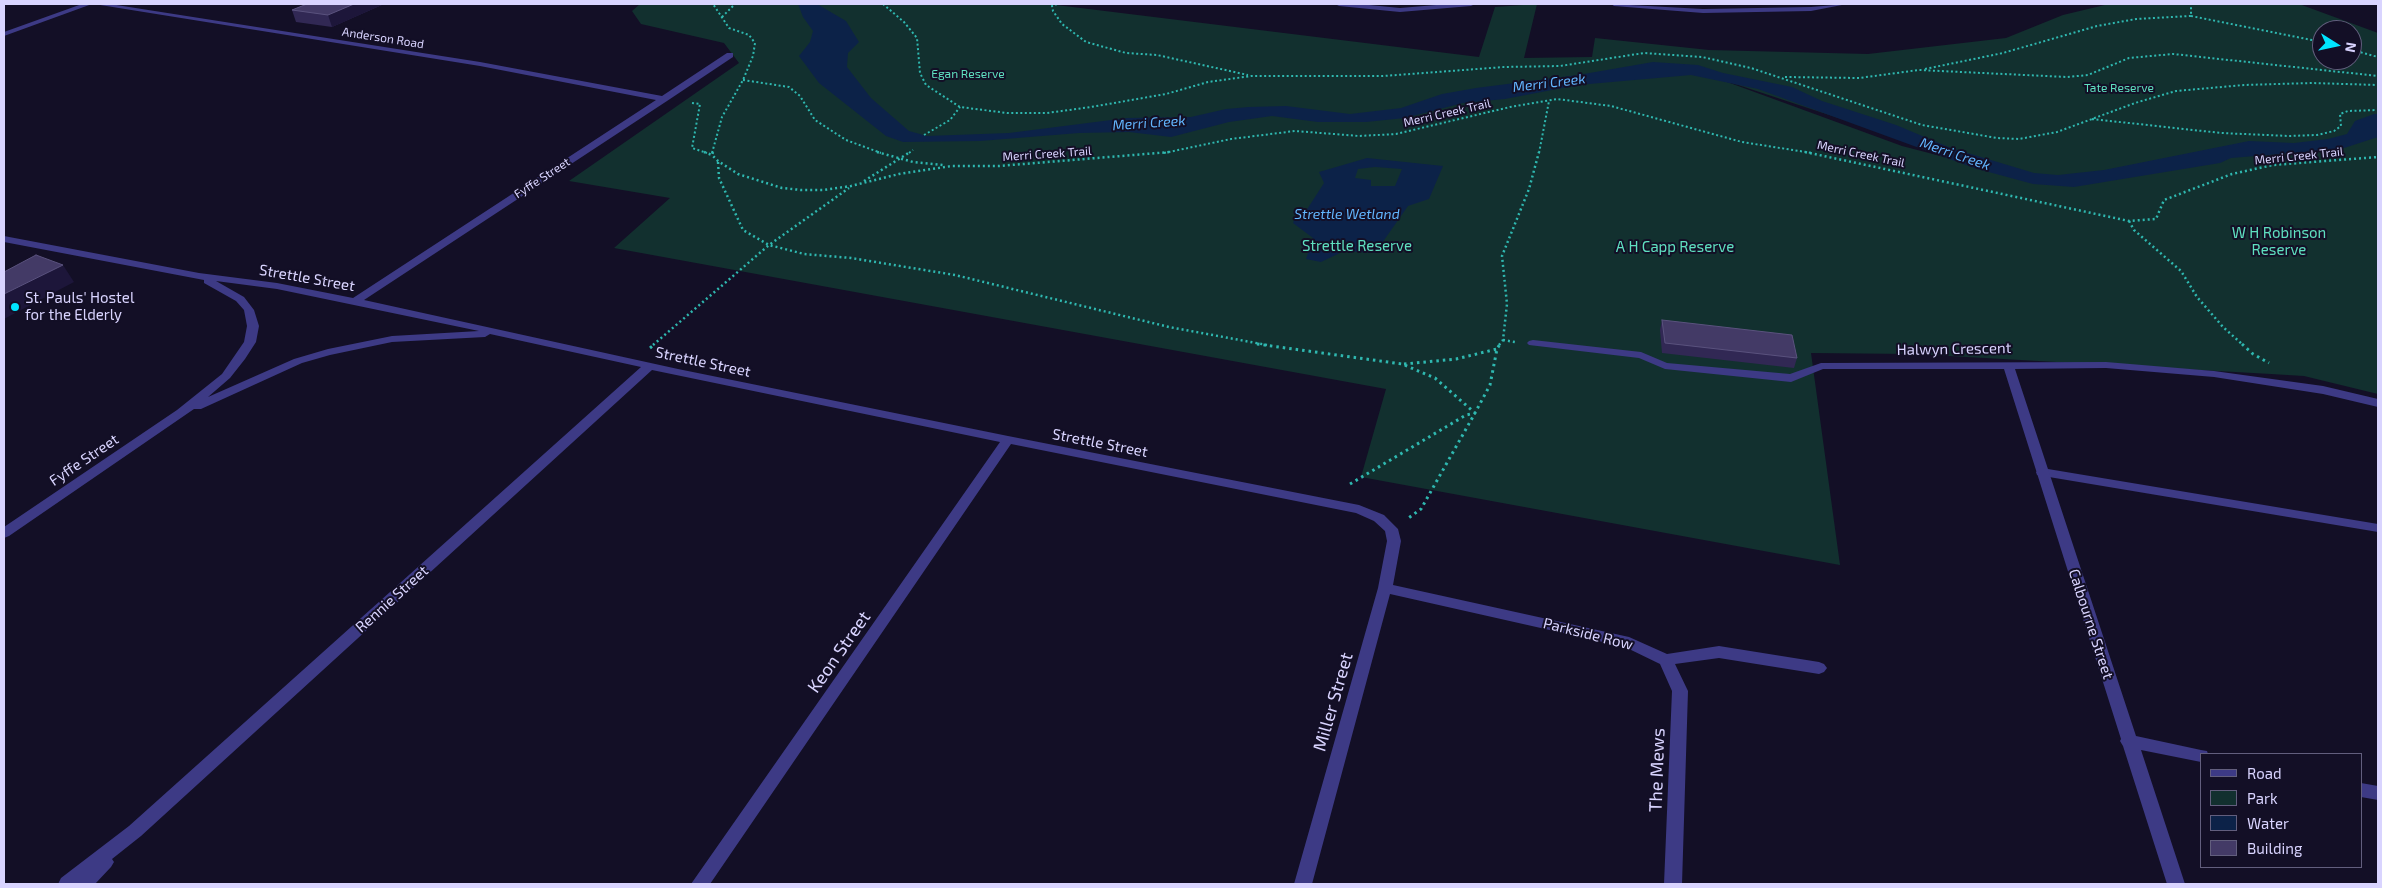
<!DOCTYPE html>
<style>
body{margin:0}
#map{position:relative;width:2382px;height:888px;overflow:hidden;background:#130f26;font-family:"Exo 2",sans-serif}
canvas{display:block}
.frame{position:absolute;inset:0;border:5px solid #d9d4ff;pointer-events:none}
.legend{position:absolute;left:2200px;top:753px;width:162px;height:115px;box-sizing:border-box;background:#130f26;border:1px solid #625e7d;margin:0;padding:6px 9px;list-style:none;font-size:15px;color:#d9d4ff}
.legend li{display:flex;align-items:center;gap:10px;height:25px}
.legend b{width:25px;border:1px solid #625e7d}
.north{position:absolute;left:2312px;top:20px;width:50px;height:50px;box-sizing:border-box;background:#130f26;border:1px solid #625e7d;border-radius:50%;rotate:100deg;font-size:14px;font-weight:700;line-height:20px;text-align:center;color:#d9d4ff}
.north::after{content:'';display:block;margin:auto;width:18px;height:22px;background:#00e5ff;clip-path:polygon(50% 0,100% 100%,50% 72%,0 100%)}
</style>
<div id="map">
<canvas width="2382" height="888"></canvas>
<div class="frame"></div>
<ul class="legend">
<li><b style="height:6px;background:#3d3a85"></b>Road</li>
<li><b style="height:14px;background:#12302f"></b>Park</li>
<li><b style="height:14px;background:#0c2248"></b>Water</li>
<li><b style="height:14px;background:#433a66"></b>Building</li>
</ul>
<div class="north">N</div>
</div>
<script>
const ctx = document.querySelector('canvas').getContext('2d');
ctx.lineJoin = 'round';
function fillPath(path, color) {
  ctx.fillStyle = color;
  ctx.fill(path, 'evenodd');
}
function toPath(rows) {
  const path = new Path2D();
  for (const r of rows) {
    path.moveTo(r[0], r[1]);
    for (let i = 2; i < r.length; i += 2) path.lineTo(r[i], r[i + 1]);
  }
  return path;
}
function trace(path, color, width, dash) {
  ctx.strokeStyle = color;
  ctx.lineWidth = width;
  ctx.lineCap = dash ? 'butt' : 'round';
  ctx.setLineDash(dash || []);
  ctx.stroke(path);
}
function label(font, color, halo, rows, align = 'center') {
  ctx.font = font + ' "Exo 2",sans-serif';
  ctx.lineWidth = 4;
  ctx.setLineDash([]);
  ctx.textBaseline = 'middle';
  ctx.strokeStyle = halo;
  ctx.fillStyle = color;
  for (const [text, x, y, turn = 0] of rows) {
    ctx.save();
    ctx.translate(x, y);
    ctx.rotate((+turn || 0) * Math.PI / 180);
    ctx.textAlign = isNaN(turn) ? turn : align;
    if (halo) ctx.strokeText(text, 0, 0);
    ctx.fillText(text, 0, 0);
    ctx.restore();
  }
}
const green = toPath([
 [640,4,1048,4,1479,57,1495,7,1537,4,1524,58,1592,57,1595,38,1709,50,1868,54,2006,38,2063,15,2109,4,2299,4,2378,33,2378,394,2304,376,2271,374,1913,354,1811,353,1840,565,1361,477,1386,389,614,248,670,198,569,181,739,63,724,43,641,24,632,11],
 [2322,30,2352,30,2352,60,2322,60],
 [1719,79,1720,79,2002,172,1902,146]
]);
const water = toPath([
 [798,4,817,4,846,21,859,42,848,53,847,67,871,98,909,131,927,136,1009,133,1127,118,1191,117,1226,109,1249,107,1286,106,1350,114,1401,108,1442,94,1476,88,1578,75,1653,62,1698,65,1723,73,1792,87,1822,101,1896,125,1951,148,2034,173,2058,175,2104,170,2249,141,2294,143,2328,139,2347,134,2355,121,2374,114,2378,114,2378,137,2341,149,2231,158,2220,163,2074,187,2033,184,1974,168,1758,89,1691,75,1578,85,1505,99,1463,103,1405,118,1366,122,1318,122,1272,116,1229,122,1171,137,1129,132,1079,133,980,141,903,142,886,136,819,83,799,56,810,42,813,31,803,17],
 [1367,158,1443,166,1429,199,1408,206,1375,253,1344,251,1321,262,1306,259,1313,238,1293,223,1296,216,1306,211,1324,183,1319,172],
 [1375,167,1402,169,1395,186,1371,186,1371,180,1355,178,1358,169]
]);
const pathFar2 = toPath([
 [883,4,904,22,917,38,920,73,926,85,960,107,1007,113,1047,113,1091,107,1166,94,1208,82,1251,76,1383,76,1504,67,1560,66,1644,53,1702,57,1751,68,1922,125,1997,138,2019,139,2057,132,2135,103,2176,91,2244,85,2312,83,2378,85],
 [1037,4,1043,4],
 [1057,4,1052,6,1053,11,1062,24,1086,42,1126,53,1157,55,1248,75],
 [2191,16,2322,42],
 [722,17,735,4],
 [2352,50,2378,57],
 [1925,69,2003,53,2097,26,2136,19,2191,16,2191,4],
 [1785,77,1859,78,1919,70,2067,77,2088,75,2129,58,2173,54,2378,76],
 [743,80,789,87,800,96,815,120,846,140,881,153],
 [692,103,700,104,692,148,707,153],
 [2092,119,2221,133,2289,136,2317,135,2334,131,2341,126,2340,114,2348,111,2378,110],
 [924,135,950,120,960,107],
 [712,153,722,117,743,80,753,56,755,43,749,35,729,28,713,4],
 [909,153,913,150],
 [1164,153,1231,139,1295,131,1359,136,1396,134,1510,107,1557,99,1611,106,1742,142,1812,153],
 [1539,153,1549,101]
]);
const pathFar1 = toPath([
 [704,152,712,155],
 [713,152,712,155,718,161,738,174,782,188,801,190,824,190,851,186,899,174,952,166,999,166,1170,152],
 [877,152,913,162,943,165],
 [1805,152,2129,221,2156,219,2164,200,2232,174,2273,165,2378,157],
 [718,162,719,178,743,230,769,245,804,254,851,258,955,275,1169,327,1267,345],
 [864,181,910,152],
 [2129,221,2134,230,2181,271,2197,297,2223,327,2243,345],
 [1503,340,1515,342],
 [653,345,769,245,849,188],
 [1499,345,1503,340,1507,304,1502,256,1529,189,1539,152]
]);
const path = toPath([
 [1257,344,1402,364,1435,378,1475,413,1421,509,1407,519],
 [2242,344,2253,354,2269,363],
 [650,348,655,344],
 [1404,364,1456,359,1497,349],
 [1350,484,1466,415,1475,413,1490,385,1497,349,1500,344]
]);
const service = toPath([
 [2042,468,2378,524,2378,532,2037,475,2036,472,2042,468]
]);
const minor = toPath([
 [82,4,92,4,4,36,4,32,82,4],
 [94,4,110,4,480,62,662,96,727,53,733,53,733,57,667,101,364,300,678,369,1008,436,1359,505,1384,515,1398,529,1401,541,1393,585,1629,637,1667,654,1719,646,1819,662,1824,664,1827,668,1824,672,1819,674,1719,658,1675,664,1688,691,1682,884,1664,884,1672,691,1660,664,1625,647,1390,594,1312,884,1294,884,1378,588,1387,541,1385,531,1374,521,1356,513,1011,444,710,884,691,884,1000,442,652,370,141,836,112,859,114,862,111,867,95,884,58,884,61,878,129,826,641,367,490,334,485,337,392,342,330,355,302,363,201,409,194,409,9,536,4,538,4,527,177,410,222,374,244,342,247,326,244,310,236,301,204,283,204,280,4,242,4,236,199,273,277,283,353,298,656,100,480,66,94,4],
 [216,281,277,289,479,331,392,336,328,349,294,359,208,397,230,378,245,359,256,342,259,326,254,310,244,297,216,281],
 [1335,4,1359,4,1400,8,1448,4,1475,4,1471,6,1400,12,1339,6,1335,4],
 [1611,4,1703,9,1811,7,1847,4,1811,11,1703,13,1614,6,1611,4],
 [1533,340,1641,352,1667,363,1790,374,1821,363,2106,362,2214,371,2323,386,2378,399,2378,407,2323,394,2214,377,2106,368,2015,369,2136,736,2201,750,2207,751,2208,754,2201,754,2201,762,2141,750,2185,884,2167,884,2123,746,2120,741,2121,739,2004,369,1823,369,1791,382,1665,369,1639,358,1529,345,1527,343,1529,341,1533,340],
 [2361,783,2378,786,2378,800,2361,797,2361,783]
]);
const wall = toPath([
 [307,4,384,4,332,27,296,22,292,10],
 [1662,320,1797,358,1794,368,1662,353,1660,330]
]);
const shadedWall = toPath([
 [354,4,384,4,332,27,328,15],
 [63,265,74,282,4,319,4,294]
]);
const building = toPath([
 [307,4,354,4,328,15,292,10,307,4],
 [36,255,63,265,4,294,4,272,36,255],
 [1662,320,1792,335,1797,358,1665,343,1662,320]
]);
const markers = [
 [15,307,5,"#00e5ff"]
];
const farStreetnames = [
 ["Anderson Road",383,38,9],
 ["Merri Creek Trail",1447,113,-13],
 ["Merri Creek Trail",1047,154,-4],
 ["Merri Creek Trail",1861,154,12],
 ["Merri Creek Trail",2299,156,-6],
 ["Fyffe Street",542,178,-33]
];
const farParknames = [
 ["Egan Reserve",968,74],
 ["Tate Reserve",2119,88]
];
const farWaternames = [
 ["Merri Creek",1549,83,-7],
 ["Merri Creek",1149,123,-4],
 ["Merri Creek",1955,154,19],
 ["Strettle Wetland",1347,214]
];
const parkNames = [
 ["W H Robinson",2279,233],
 ["Reserve",2279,250],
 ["Strettle Reserve",1357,246],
 ["A H Capp Reserve",1675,247]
];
const streetNames = [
 ["Strettle Street",307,278,10],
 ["Halwyn Crescent",1954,349,-1],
 ["Strettle Street",703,362,12],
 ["Strettle Street",1100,443,11],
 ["Fyffe Street",84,460,-34],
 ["Rennie Street",392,599,-42],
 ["Calbourne Street",2091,624,72],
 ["Parkside Row",1588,634,14]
];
const poiNames = [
 ["St. Pauls' Hostel",25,298],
 ["for the Elderly",25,315]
];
const nearStreetnames = [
 ["Keon Street",839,652,-55],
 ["Miller Street",1333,702,-74],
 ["The Mews",1657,770,-88]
];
fillPath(green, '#12302f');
fillPath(water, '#0c2248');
trace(pathFar2, '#2fb8b0', 2, [2, 2.5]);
trace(pathFar1, '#2fb8b0', 2.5, [2, 3]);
trace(path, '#2fb8b0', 3, [2.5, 4]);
fillPath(service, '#3d3a85');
fillPath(minor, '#3d3a85');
fillPath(wall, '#312854');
fillPath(shadedWall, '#1d163a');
fillPath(building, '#433a66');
trace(building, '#5a527e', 1);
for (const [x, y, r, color] of markers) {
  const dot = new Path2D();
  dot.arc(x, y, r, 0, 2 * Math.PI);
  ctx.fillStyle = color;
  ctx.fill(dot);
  trace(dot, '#130f26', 2);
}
label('12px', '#d9d4ff', '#130f26', farStreetnames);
label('12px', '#5fe0c0', '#130f26', farParknames);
label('italic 14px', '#62b6ff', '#130f26', farWaternames);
label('15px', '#5fe0c0', '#130f26', parkNames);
label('15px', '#d9d4ff', '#130f26', streetNames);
label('15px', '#d9d4ff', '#130f26', poiNames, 'left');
label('18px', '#d9d4ff', '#130f26', nearStreetnames);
</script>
